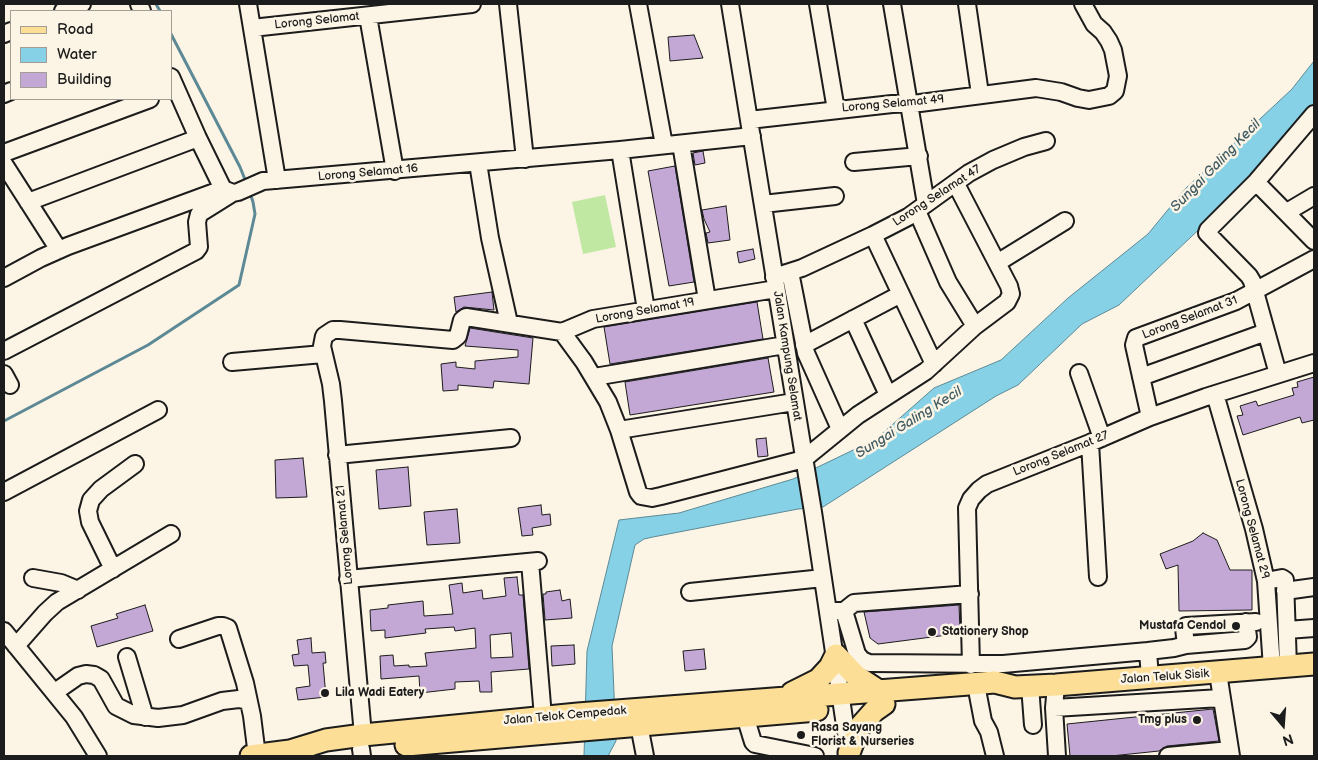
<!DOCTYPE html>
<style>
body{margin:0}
#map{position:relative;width:1318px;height:760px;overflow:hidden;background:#fcf5e5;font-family:"Balsamiq Sans",sans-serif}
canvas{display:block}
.frame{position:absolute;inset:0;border:5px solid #1c1c1c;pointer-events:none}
.legend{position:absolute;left:10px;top:10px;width:162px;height:90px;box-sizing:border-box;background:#fcf5e5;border:1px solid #a29e95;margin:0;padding:6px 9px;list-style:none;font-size:15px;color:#1c1c1c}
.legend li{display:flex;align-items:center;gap:10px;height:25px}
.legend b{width:25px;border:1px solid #a29e95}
.north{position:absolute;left:1258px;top:700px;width:50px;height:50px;-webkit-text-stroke:4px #fcf5e5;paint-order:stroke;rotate:162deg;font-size:14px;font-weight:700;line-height:20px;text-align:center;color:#1c1c1c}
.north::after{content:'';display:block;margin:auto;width:18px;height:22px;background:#1c1c1c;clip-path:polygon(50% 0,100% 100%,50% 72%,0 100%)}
</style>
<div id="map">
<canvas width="1318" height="760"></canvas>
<div class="frame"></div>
<ul class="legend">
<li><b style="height:6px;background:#fcde96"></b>Road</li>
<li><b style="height:14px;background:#86d1e6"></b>Water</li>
<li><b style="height:14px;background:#c3a8d6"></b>Building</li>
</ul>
<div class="north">N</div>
</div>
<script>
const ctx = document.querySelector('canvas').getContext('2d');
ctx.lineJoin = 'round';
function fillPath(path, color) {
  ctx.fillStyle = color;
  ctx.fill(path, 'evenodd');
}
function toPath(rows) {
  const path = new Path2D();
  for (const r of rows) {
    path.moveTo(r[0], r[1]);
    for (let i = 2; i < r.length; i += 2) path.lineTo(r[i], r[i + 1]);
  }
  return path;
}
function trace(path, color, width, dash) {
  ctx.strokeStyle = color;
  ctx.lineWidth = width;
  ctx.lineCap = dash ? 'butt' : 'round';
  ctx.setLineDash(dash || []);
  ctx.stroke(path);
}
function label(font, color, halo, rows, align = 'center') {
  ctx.font = font + ' "Balsamiq Sans",sans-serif';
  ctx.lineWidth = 5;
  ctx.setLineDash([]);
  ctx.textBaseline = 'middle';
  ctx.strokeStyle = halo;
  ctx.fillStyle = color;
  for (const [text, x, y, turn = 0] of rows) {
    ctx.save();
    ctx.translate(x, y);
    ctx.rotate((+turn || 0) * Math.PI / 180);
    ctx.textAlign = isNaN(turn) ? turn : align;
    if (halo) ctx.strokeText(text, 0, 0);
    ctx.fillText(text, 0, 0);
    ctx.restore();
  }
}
const green = toPath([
 [605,195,616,247,583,254,572,202]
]);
const water = toPath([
 [1314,61,1314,109,1245,186,1119,305,1082,324,1018,385,996,396,823,507,798,509,653,537,644,539,635,545,612,646,616,741,608,756,584,756,587,651,619,520,679,513,793,479,876,439,934,388,1001,360,1068,298,1148,234,1185,189,1292,89,1314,61]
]);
const stream = toPath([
 [156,4,160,11],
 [171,34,240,167,246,182],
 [4,421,148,345,239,285,255,214,253,202,250,193]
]);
const building = toPath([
 [694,35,703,58,670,61,668,37,694,35],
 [703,151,705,163,695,165,693,153,703,151],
 [675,166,694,282,669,286,648,171,675,166],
 [726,206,730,240,708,243,706,233,710,232,704,219,702,210,726,206],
 [753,249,755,259,739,263,737,252,753,249],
 [492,292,494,310,464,307,456,312,454,297,492,292],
 [757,302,763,339,610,364,604,327,757,302],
 [470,328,533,338,529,384,494,381,493,388,458,385,458,390,443,391,441,364,456,362,456,367,475,369,475,361,518,357,518,350,465,346,470,328],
 [768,358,774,392,630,415,625,382,768,358],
 [1314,377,1314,420,1302,423,1300,417,1243,435,1237,416,1243,415,1240,406,1256,401,1258,406,1294,395,1292,388,1298,387,1297,382,1314,377],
 [766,438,768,456,758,457,756,439,766,438],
 [303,458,307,497,276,498,275,460,303,458],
 [408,467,411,506,379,509,376,470,408,467],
 [541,505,542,515,550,514,551,525,532,528,533,535,522,536,518,508,541,505],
 [457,509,460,543,427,545,424,512,457,509],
 [1203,533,1217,540,1230,570,1252,570,1252,610,1179,611,1178,565,1166,569,1160,554,1193,541,1203,533],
 [517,577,519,595,523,595,529,669,491,672,492,692,480,692,479,681,455,682,455,689,420,693,419,676,381,679,380,656,393,655,394,666,409,665,409,667,427,666,425,653,476,648,475,628,455,631,454,627,425,629,426,633,385,638,385,630,371,631,370,610,388,608,388,605,423,601,424,616,453,614,449,585,462,583,463,593,482,590,483,599,506,596,504,578,517,577],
 [511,633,513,657,491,658,490,635,511,633],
 [560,590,562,601,570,599,572,618,545,620,543,594,546,594,546,592,560,590],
 [145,605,153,631,97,647,91,626,118,618,116,614,145,605],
 [959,605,960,630,955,634,878,644,870,638,864,612,959,605],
 [311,638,312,653,325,652,326,663,323,663,326,697,298,700,296,688,310,686,308,665,294,666,292,655,299,654,297,640,311,638],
 [574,645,575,664,552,666,551,646,574,645],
 [704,649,706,669,685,671,683,651,704,649],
 [1213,709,1219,741,1167,746,1159,751,1111,756,1070,756,1067,724,1213,709]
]);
const minor = toPath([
 [139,4,142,11],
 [248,4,277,180],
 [508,4,525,159],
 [638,4,664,145],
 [730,4,813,512,849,752],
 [818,4,836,110],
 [892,4,926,204],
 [967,4,980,94],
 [63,11,82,4],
 [368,16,395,171],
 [252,28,472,4],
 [4,34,11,31],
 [171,77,198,138,223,189],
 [4,94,11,91],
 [749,120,892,104,920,103,1036,88,1061,92,1078,98,1089,100,1109,96,1115,91,1118,76,1113,50,1109,41,1103,32,1094,24,1083,4],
 [681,144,707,300],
 [620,150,646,310],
 [4,153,150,99],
 [854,162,919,156],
 [478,163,490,238,509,323],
 [4,164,59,250],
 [1256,182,1314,241],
 [28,202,198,138],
 [763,204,835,196],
 [917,211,948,282,975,326],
 [1287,212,1314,196],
 [873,235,934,364],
 [997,263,1065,221],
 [790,272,806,353,840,429],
 [774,277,802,268,873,235,908,217,969,173,993,160,1024,147,1046,141],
 [4,278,41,258,68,246,223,189,233,193,238,192,263,181,620,150,752,136],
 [853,319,888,395],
 [562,332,584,362,608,402,619,430,638,492,641,496,652,498,661,496,804,459,858,415,926,371,975,326,1007,302,1011,294,1009,286,956,184],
 [804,345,901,294],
 [4,351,196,251,199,247,197,222,199,214,231,194],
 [232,362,323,354],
 [1079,373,1102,438],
 [4,374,10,385],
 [1278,374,1252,281,1249,276,1207,233,1208,230,1256,182,1314,114],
 [594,377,785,345],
 [1141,377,1266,332],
 [1215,394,1254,529,1266,581,1272,668],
 [1150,417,1134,345,1136,338,1236,301,1314,259],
 [619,430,794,402],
 [1090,443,1098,577],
 [337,455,511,438],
 [4,492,158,410],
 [530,562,543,717],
 [113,569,90,522,88,511,91,500,101,489,135,464],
 [33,578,61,583,78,590],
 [348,579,538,561],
 [1266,581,1282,578,1285,580,1288,666],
 [1285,591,1314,587],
 [690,592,823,578],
 [835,611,844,611,854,603,970,594],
 [844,611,857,654,862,660,869,663,1003,664,1148,651,1150,678],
 [1287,630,1314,628],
 [4,631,74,717,98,756],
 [179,639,218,626,223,626,228,628,245,683,252,716,257,756],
 [1186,645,1184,628,1186,626,1256,622],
 [16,646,45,613,57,602,171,534],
 [1148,651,1174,648,1186,645,1245,640,1248,637,1246,622],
 [127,657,145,717],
 [971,665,967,508,971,499,979,490,987,484,1090,443,1150,417,1206,397,1314,363],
 [1218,673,1231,756],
 [1056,685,1054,708,1221,698],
 [1030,686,1033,725],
 [55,692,78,676,86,674,94,675,101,679,116,706,134,715,158,718,183,715,222,701,239,699,248,701],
 [978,695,983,721,989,732,995,756],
 [1054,708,1057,756],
 [745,716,753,742,755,744,815,756],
 [639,725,645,756],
 [363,735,333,401,331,384,322,346,324,336,333,330,340,330,453,340,458,336,462,320,466,317,562,332,593,319,776,289],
 [361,749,362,756],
 [1168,756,1230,750]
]);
const major = toPath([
 [792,693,818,680,830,667,836,655,856,676,879,691],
 [406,745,817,710],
 [290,751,326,740,363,735,578,714,995,682,1015,687,1056,685,1314,664],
 [849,753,858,729,874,711,884,704],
 [251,756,290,751,304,752]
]);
const markers = [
 [1236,626,5,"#1c1c1c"],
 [932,632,5,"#1c1c1c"],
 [325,693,5,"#1c1c1c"],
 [1197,720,5,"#1c1c1c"],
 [801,735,5,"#1c1c1c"]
];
const streetNames = [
 ["Lorong Selamat",317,21,-6],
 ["Lorong Selamat 49",893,104,-5],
 ["Lorong Selamat 16",368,173,-5],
 ["Lorong Selamat 47",937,196,-33],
 ["Lorong Selamat 19",645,311,-10],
 ["Lorong Selamat 31",1190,318,-21],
 ["Jalan Kampung Selamat",787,356,81],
 ["Lorong Selamat 27",1061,454,-22],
 ["Lorong Selamat 29",1252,529,75],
 ["Lorong Selamat 21",345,535,-95],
 ["Jalan Teluk Sisik",1165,677,-4],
 ["Jalan Telok Cempedak",565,716,-5]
];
const poiNames = [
 ["Mustafa Cendol",1226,626,"right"],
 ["Stationery Shop",942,632],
 ["Lila Wadi Eatery",335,693],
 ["Tmg plus",1187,720,"right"],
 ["Rasa Sayang",811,728],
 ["Florist & Nurseries",811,742]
];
const waterNames = [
 ["Sungai Galing Kecil",1216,166,-46],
 ["Sungai Galing Kecil",909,423,-32]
];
fillPath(green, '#c0e8a3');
fillPath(water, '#86d1e6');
trace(water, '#5c8995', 1);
trace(stream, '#5c8995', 3);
fillPath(building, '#c3a8d6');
trace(building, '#1c1c1c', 1);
trace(minor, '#1c1c1c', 20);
trace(major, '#1c1c1c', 25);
trace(minor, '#fcf5e5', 16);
trace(major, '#fcde96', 21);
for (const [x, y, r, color] of markers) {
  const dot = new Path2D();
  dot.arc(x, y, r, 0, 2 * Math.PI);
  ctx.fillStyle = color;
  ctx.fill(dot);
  trace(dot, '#fcf5e5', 2);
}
label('12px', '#1c1c1c', '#fcf5e5', streetNames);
label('bold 12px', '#1c1c1c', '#fcf5e5', poiNames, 'left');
label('italic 14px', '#415b63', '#fcf5e5', waterNames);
</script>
